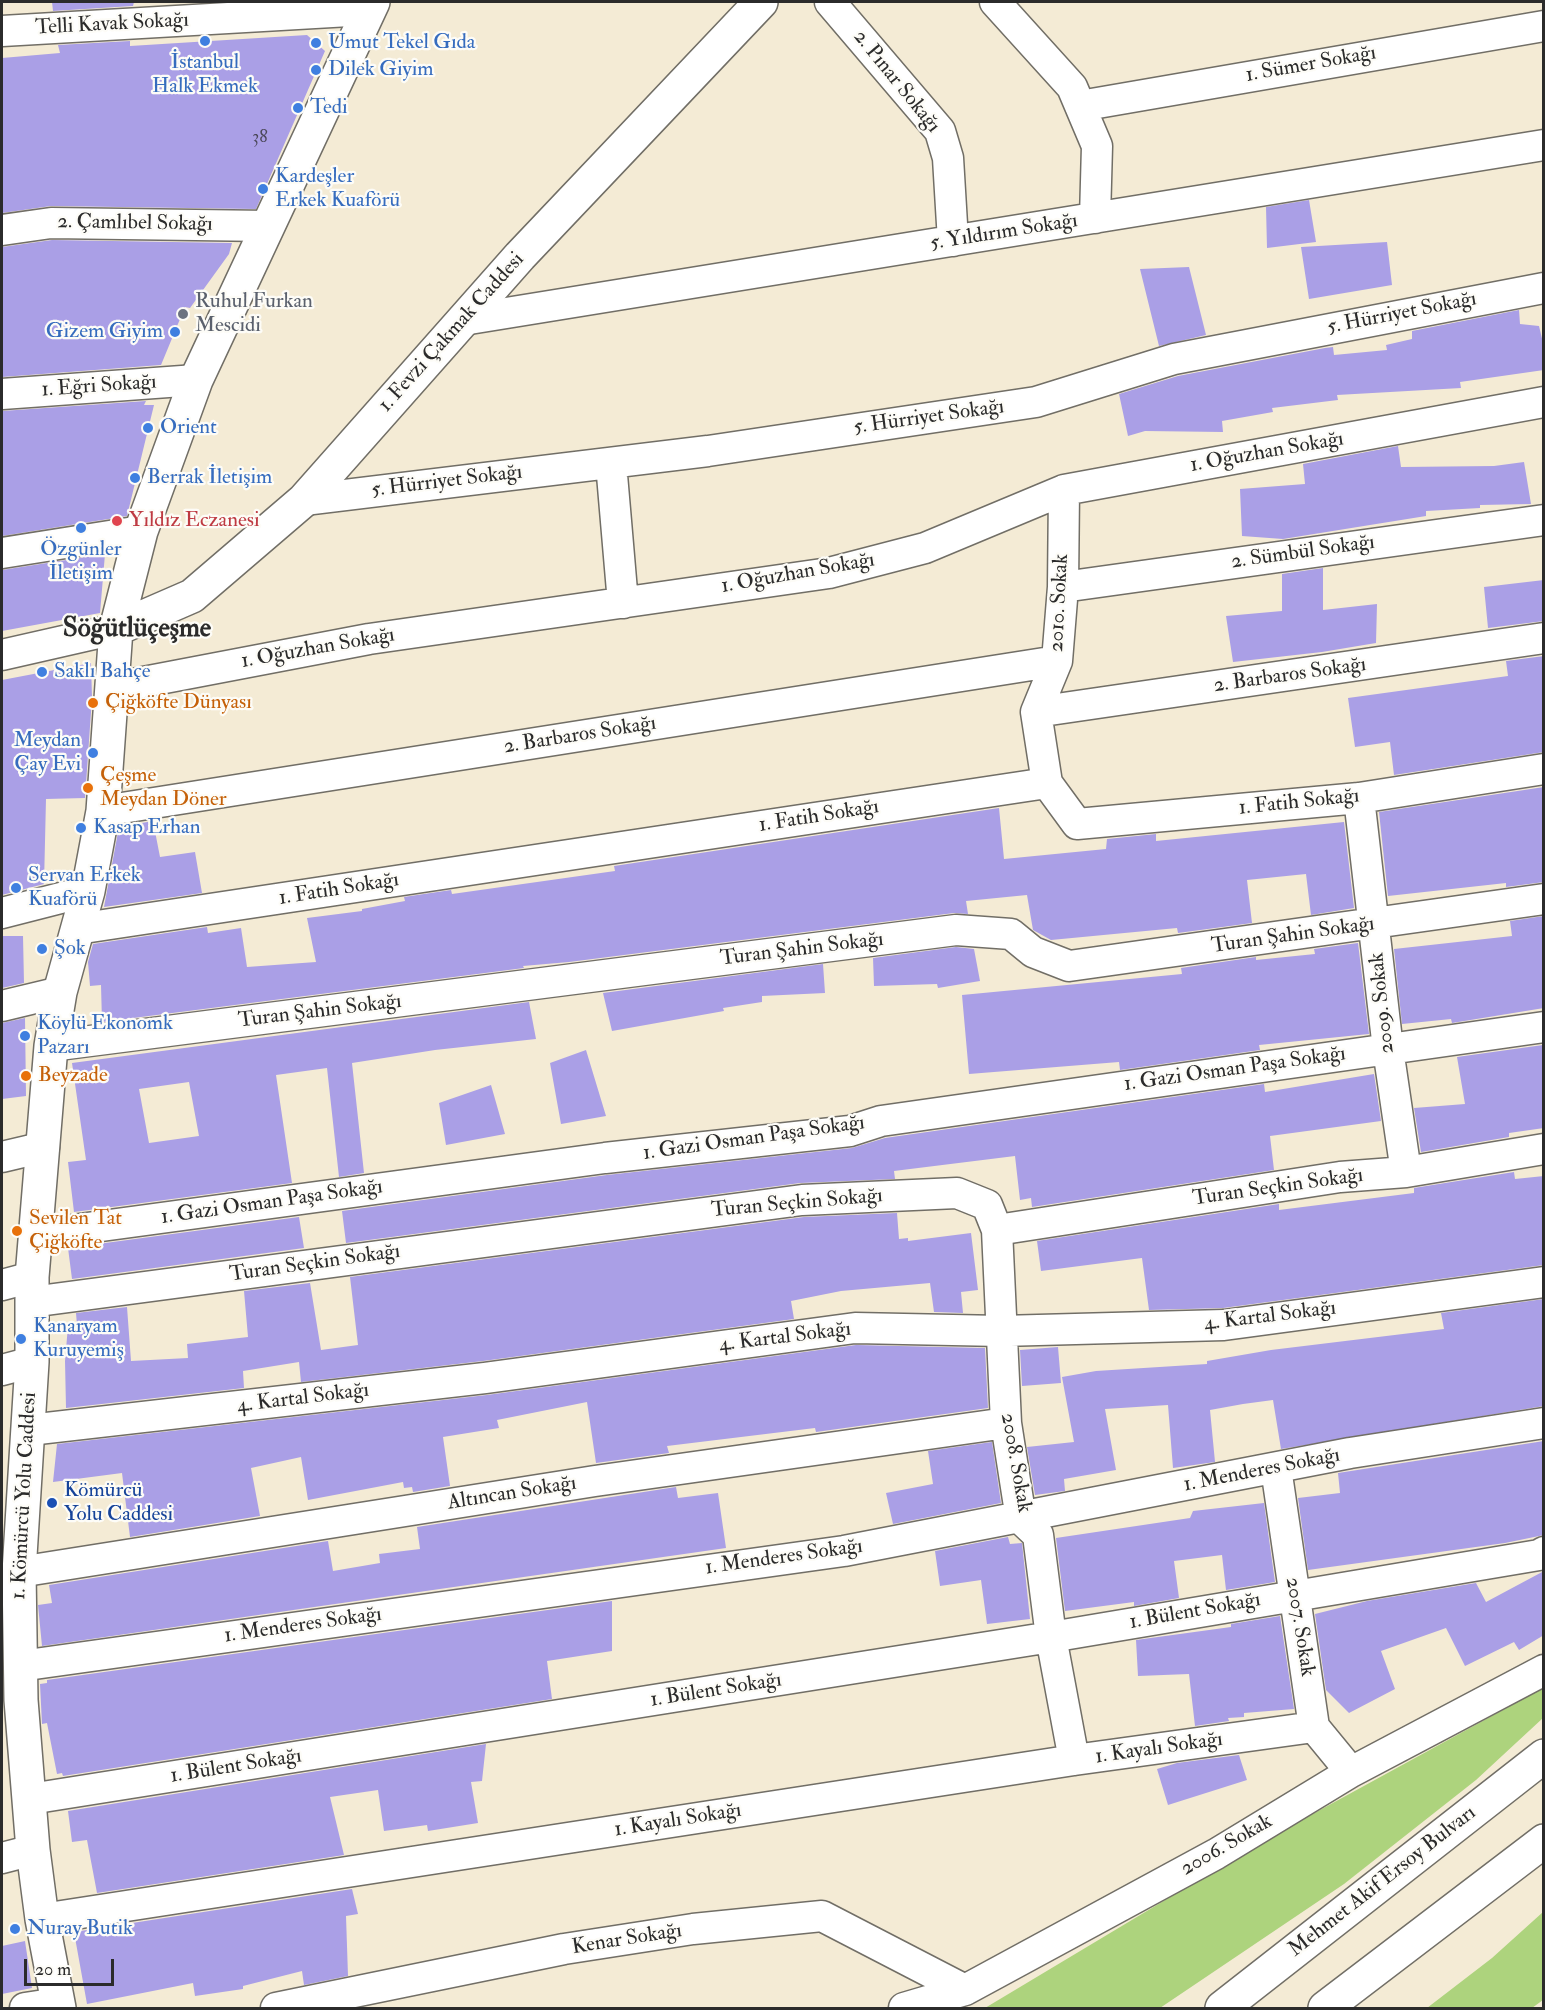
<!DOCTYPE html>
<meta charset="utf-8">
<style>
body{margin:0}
#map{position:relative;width:1545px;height:2010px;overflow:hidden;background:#f4ebd5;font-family:"IM FELL Double Pica",serif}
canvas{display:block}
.frame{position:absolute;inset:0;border:3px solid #2b2b2b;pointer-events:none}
.scale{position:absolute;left:24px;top:1959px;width:90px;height:27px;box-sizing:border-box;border:3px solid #2b2b2b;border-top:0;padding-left:8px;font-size:18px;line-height:21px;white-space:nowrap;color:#2b2b2b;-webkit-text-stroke:4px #fdfcf7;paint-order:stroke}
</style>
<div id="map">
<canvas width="1545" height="2010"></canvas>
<div class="frame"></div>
<div class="scale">20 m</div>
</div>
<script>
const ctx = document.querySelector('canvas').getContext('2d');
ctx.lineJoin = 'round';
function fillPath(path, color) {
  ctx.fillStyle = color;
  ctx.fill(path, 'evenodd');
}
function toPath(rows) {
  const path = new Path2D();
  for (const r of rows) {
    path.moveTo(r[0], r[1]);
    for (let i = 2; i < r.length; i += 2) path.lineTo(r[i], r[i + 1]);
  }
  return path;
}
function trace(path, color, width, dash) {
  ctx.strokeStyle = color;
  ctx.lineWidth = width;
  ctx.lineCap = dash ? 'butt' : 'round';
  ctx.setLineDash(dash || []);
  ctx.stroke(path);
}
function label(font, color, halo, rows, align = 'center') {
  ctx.font = font + ' "IM FELL Double Pica",serif';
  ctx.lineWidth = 4.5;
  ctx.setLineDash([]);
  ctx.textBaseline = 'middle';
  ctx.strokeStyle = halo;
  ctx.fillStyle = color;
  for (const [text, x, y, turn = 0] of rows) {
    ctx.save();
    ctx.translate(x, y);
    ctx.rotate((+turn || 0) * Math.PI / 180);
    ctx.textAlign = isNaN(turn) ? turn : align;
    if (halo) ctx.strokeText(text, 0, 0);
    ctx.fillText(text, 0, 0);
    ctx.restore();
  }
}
const green = toPath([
 [1543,1688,1543,1718,1476,1780,1344,1884,1160,2008,985,2008,1267,1839],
 [1543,1912,1543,2000,1532,2008,1427,2008,1492,1958]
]);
const building = toPath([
 [52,2,134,2,133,6,53,11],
 [307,35,325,51,256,209,51,206,2,213,2,58,60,53,58,45,130,41,130,46],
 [1309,200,1316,242,1267,248,1266,207],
 [52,240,232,243,229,254,190,308,185,307,161,365,2,377,2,247],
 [1387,242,1392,285,1309,299,1301,247],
 [1189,267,1206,335,1159,346,1140,269],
 [1519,310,1520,324,1539,326,1544,347,1544,370,1460,382,1461,388,1337,395,1338,400,1272,408,1273,412,1222,421,1223,432,1145,431,1128,436,1119,394,1178,376,1325,348,1333,347,1334,355,1387,350,1386,345,1412,339,1412,331],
 [146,401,144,405,154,405,127,516,2,536,2,411],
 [1398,446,1401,467,1494,466,1524,462,1531,504,1480,505,1480,508,1426,511,1426,516,1283,539,1242,536,1240,489,1305,484,1303,464],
 [105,554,100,613,2,631,2,570],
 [1323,568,1323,610,1377,604,1376,643,1322,652,1233,662,1226,616,1282,611,1282,574],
 [1544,580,1544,621,1488,628,1484,587],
 [1544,656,1544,752,1394,775,1390,742,1355,747,1348,698,1508,676,1506,661],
 [91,663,92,698,85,798,46,799,44,884,2,895,2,680],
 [1544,787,1544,882,1506,887,1506,883,1388,896,1379,812],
 [999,808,1004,859,1106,849,1107,839,1156,834,1156,841,1344,822,1354,908,1311,915,1306,874,1247,880,1252,923,1178,933,1177,928,1051,940,1033,930,1027,895,966,901,968,914,954,913,569,962,523,966,524,968,102,1022,101,985,90,986,88,962,93,944,207,927,208,933,241,928,247,967,316,962,307,918,362,911,362,909,405,901,404,897,451,890,452,894,615,871,614,866],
 [153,821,160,857,195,852,202,893,104,907,119,827],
 [1544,916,1544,1008,1452,1023,1451,1019,1402,1024,1394,949,1512,936,1510,921],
 [2,936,23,936,24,983,2,988],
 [1358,943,1369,1034,1259,1045,1260,1050,1120,1070,1119,1062,969,1074,962,995,1182,974,1181,968,1256,957,1256,960,1315,954,1314,949],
 [956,947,974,949,980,981,938,988,937,984,874,986,873,958],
 [823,964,825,993,762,996,762,1002,723,1008,724,1011,612,1031,603,993],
 [529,1002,536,1039,435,1050,352,1063,364,1173,339,1177,327,1068,276,1075,292,1183,74,1212,68,1162,86,1160,72,1063],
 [189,1082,199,1136,149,1143,139,1089],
 [25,1018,26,1096,2,1099,2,1023],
 [1543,1045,1544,1128,1509,1133,1509,1137,1421,1152,1414,1108,1465,1104,1457,1057],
 [586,1050,606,1116,561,1124,550,1063],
 [1374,1074,1381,1121,1270,1136,1274,1170,1032,1207,1031,1198,1020,1200,1015,1156,894,1171,895,1179,800,1183,346,1243,342,1211,607,1175,852,1148,885,1138,1264,1084,1265,1092],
 [491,1085,505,1134,446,1145,439,1103],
 [1514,1172,1515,1179,1544,1176,1544,1265,1223,1308,1149,1310,1142,1258,1041,1271,1037,1241,1279,1204,1279,1210,1414,1193,1414,1188],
 [897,1213,899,1239,908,1238,908,1241,971,1233,978,1290,961,1292,963,1313,934,1312,930,1283,841,1291,791,1301,794,1319,483,1361,301,1382,299,1362,243,1371,244,1388,66,1408,65,1361,68,1326,77,1325,76,1313,127,1307,131,1361,188,1358,187,1344,248,1337,244,1291,310,1283,321,1350,358,1345,350,1277,804,1217],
 [299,1217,304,1248,72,1279,68,1248],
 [1544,1299,1544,1406,1281,1449,1273,1400,1243,1404,1210,1410,1215,1462,1173,1468,1168,1405,1105,1409,1116,1470,1064,1479,1065,1491,1035,1495,1027,1447,1074,1442,1062,1377,1096,1371,1207,1364,1207,1361,1271,1350,1444,1329,1441,1313],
 [856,1345,985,1348,988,1408,816,1432,815,1428,667,1446,669,1453,596,1463,587,1402,497,1420,499,1428,443,1437,450,1486,413,1492,412,1487,404,1488,403,1482,308,1500,301,1457,251,1468,260,1516,130,1537,122,1473,53,1482,57,1444,487,1395],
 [1058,1347,1061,1383,1022,1386,1020,1350],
 [1544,1441,1544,1535,1505,1543,1308,1570,1298,1498,1340,1493,1338,1473],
 [992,1442,1001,1503,893,1524,886,1493,933,1484,928,1451],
 [676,1487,678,1498,718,1493,726,1548,42,1646,38,1605,52,1603,49,1585,328,1541,333,1571,380,1563,379,1554,420,1549,417,1527],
 [1264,1503,1275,1582,1226,1590,1222,1555,1174,1561,1179,1598,1134,1606,1134,1602,1065,1611,1056,1538,1190,1518,1193,1511],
 [1008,1537,1010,1544,1022,1543,1030,1619,987,1624,981,1580,940,1586,935,1551],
 [1544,1571,1544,1635,1519,1650,1514,1642,1465,1666,1446,1628,1381,1651,1395,1689,1349,1713,1326,1690,1315,1614,1367,1601,1476,1583,1486,1602],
 [612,1601,612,1651,547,1661,552,1699,63,1776,62,1773,57,1774,47,1723,42,1724,40,1684,47,1683,47,1680],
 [1280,1616,1294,1709,1244,1713,1244,1717,1228,1718,1229,1721,1195,1726,1189,1674,1138,1676,1136,1640,1231,1627,1231,1624],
 [486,1744,482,1781,471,1782,478,1823,428,1831,427,1825,384,1831,378,1790,330,1797,344,1855,97,1893,87,1840,72,1842,68,1811],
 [1239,1755,1247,1780,1168,1805,1157,1769,1177,1763],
 [352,1889,358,1914,346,1916,348,1976,304,1985,302,1971,243,1986,243,1989,195,1996,193,1983,87,2004,74,1932],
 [25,1941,32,1988,2,1994,2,1946]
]);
const minor = toPath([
 [830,2,940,131,948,158,953,241],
 [995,2,1072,87,1097,146,1095,218],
 [2,31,367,10],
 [1080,106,1544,26],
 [2,230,51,223,268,226],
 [463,320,1544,145],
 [2,394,196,380],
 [611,463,623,603],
 [304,500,708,451,1036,402,1174,359,1544,288],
 [2,553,141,531],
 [1063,587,1544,520],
 [2,655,116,629],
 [112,688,369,639,829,573,925,548,1064,490,1544,402],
 [1036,712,1544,638],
 [1047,783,1036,712,1057,661,1063,587,1064,490],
 [1359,798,1388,1049,1406,1172],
 [103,811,1057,661],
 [2,913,88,891],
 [77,929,1047,783,1077,824,1359,798,1544,769],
 [2,1006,60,992],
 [51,1046,956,930,1011,934,1033,952,1069,966,1544,899],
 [2,1157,44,1147],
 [997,1230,1006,1423,1021,1519,1038,1535,1051,1637,1074,1760],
 [35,1235,605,1158,850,1131,881,1121,1544,1027],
 [2,1285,32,1277],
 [31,1302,802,1200,957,1193,987,1205,997,1230,1340,1177,1406,1172,1544,1149],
 [2,1370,32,1362],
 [29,1430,485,1378,855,1328,1001,1331,1224,1325,1544,1282],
 [1276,1468,1314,1727,1351,1772],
 [19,1572,595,1481,1006,1423],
 [20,1666,844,1551,1350,1453,1544,1423],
 [30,1799,1051,1637,1539,1555,1544,1552],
 [2,1858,33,1850],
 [42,1919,1074,1760,1314,1727],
 [25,2008,58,2003],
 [276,2008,564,1949,693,1929,822,1916,965,1990],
 [904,2008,965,1990,1216,1854,1351,1772,1544,1670]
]);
const tertiary = toPath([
 [116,629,192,596,304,500,520,256,761,2],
 [59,2008,42,1919,33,1850,21,1700,19,1572,32,1362,32,1277,51,1046,60,992,88,891,103,811,116,629,141,531,196,380,373,2]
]);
const primary = toPath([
 [1222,2008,1544,1756],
 [1325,2008,1544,1841]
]);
const markers = [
 [205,41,6,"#3f7fe0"],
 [316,43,6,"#3f7fe0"],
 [316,70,6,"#3f7fe0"],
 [298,108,6,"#3f7fe0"],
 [263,189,6,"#3f7fe0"],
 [183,314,6,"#6b7280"],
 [175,332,6,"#3f7fe0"],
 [148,428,6,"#3f7fe0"],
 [135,478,6,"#3f7fe0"],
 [117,521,6,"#e0444e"],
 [81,528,6,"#3f7fe0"],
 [42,672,6,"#3f7fe0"],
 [93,703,6,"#e8710a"],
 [93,753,6,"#3f7fe0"],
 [88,788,6,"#e8710a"],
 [81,828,6,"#3f7fe0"],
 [16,888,6,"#3f7fe0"],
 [42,949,6,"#3f7fe0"],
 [25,1036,6,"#3f7fe0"],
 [26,1076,6,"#e8710a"],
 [17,1231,6,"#e8710a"],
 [21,1339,6,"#3f7fe0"],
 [52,1503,6,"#1a4fb4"],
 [15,1929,6,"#3f7fe0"]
];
const numberNames = [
 ["38",260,138]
];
const streetNames = [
 ["Telli Kavak Sokağı",112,25,-3],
 ["1. Sümer Sokağı",1311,65,-10],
 ["2. Pınar Sokağı",896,82,51],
 ["2. Çamlıbel Sokağı",135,224,1],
 ["5. Yıldırım Sokağı",1004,233,-9],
 ["5. Hürriyet Sokağı",1402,314,-11],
 ["1. Fevzi Çakmak Caddesi",452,333,-48],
 ["1. Eğri Sokağı",99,387,-4],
 ["5. Hürriyet Sokağı",929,418,-8],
 ["1. Oğuzhan Sokağı",1267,453,-10],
 ["5. Hürriyet Sokağı",447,482,-7],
 ["2. Sümbül Sokağı",1303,553,-8],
 ["1. Oğuzhan Sokağı",798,574,-10],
 ["2010. Sokak",1060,603,-87],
 ["1. Oğuzhan Sokağı",318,649,-10],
 ["2. Barbaros Sokağı",1290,676,-8],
 ["2. Barbaros Sokağı",580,736,-9],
 ["1. Fatih Sokağı",1299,803,-6],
 ["1. Fatih Sokağı",819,817,-9],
 ["1. Fatih Sokağı",339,890,-9],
 ["Turan Şahin Sokağı",1293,936,-8],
 ["Turan Şahin Sokağı",802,950,-7],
 ["2009. Sokak",1383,1003,-96],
 ["Turan Şahin Sokağı",320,1012,-7],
 ["1. Gazi Osman Paşa Sokağı",1235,1070,-8],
 ["1. Gazi Osman Paşa Sokağı",754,1139,-8],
 ["Turan Seçkin Sokağı",1278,1188,-8],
 ["1. Gazi Osman Paşa Sokağı",272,1203,-8],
 ["Turan Seçkin Sokağı",797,1204,-5],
 ["Turan Seçkin Sokağı",315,1264,-8],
 ["4. Kartal Sokağı",1270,1317,-7],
 ["4. Kartal Sokağı",785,1338,-7],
 ["4. Kartal Sokağı",303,1399,-7],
 ["2008. Sokak",1015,1463,80],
 ["1. Menderes Sokağı",1262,1471,-11],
 ["Altıncan Sokağı",512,1494,-9],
 ["1. Kömürcü Yolu Caddesi",25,1496,-87],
 ["1. Menderes Sokağı",784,1558,-8],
 ["1. Bülent Sokağı",1195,1612,-10],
 ["1. Menderes Sokağı",303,1626,-8],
 ["2007. Sokak",1299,1627,81],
 ["1. Bülent Sokağı",716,1691,-9],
 ["1. Kayalı Sokağı",1159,1749,-8],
 ["1. Bülent Sokağı",236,1767,-9],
 ["1. Kayalı Sokağı",678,1821,-9],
 ["2006. Sokak",1227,1846,-30],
 ["Mehmet Akif Ersoy Bulvarı",1383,1882,-38],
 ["Kenar Sokağı",627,1940,-9]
];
const shopNames = [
 ["Umut Tekel Gıda",328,43],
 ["İstanbul",205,63,"center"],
 ["Halk Ekmek",205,87,"center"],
 ["Dilek Giyim",328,70],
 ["Tedi",310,108],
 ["Kardeşler",275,177],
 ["Erkek Kuaförü",275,201],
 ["Gizem Giyim",163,332,"right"],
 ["Orient",160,428],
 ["Berrak İletişim",147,478],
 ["Özgünler",81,550,"center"],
 ["İletişim",81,574,"center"],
 ["Saklı Bahçe",54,672],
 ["Meydan",81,741,"right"],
 ["Çay Evi",81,765,"right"],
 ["Kasap Erhan",93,828],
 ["Servan Erkek",28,876],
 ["Kuaförü",28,900],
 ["Şok",54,949],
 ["Köylü Ekonomk",37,1024],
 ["Pazarı",37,1048],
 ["Kanaryam",33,1327],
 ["Kuruyemiş",33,1351],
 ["Nuray Butik",27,1929]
];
const worshipNames = [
 ["Ruhul Furkan",195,302],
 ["Mescidi",195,326]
];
const healthNames = [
 ["Yıldız Eczanesi",129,521]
];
const foodNames = [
 ["Çiğköfte Dünyası",105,703],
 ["Çeşme",100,776],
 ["Meydan Döner",100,800],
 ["Beyzade",38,1076],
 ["Sevilen Tat",29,1219],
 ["Çiğköfte",29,1243]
];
const transitNames = [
 ["Kömürcü",64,1491],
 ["Yolu Caddesi",64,1515]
];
const districtNames = [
 ["Söğütlüçeşme",137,630]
];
fillPath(green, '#add37d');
fillPath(building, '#aa9fe6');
trace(minor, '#716e66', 33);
trace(tertiary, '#716e66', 36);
trace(primary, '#716e66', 36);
trace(minor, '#fff', 30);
trace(tertiary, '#fff', 33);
trace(primary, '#fff', 33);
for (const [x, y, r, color] of markers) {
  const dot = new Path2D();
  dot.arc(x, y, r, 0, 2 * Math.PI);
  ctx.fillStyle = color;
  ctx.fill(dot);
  trace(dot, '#fdfcf7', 2);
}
label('18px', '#4b485a', null, numberNames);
label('21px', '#2b2b2b', '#fdfcf7', streetNames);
label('21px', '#366cbe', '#fdfcf7', shopNames, 'left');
label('21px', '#5b616d', '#fdfcf7', worshipNames, 'left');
label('21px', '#be3a42', '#fdfcf7', healthNames, 'left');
label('21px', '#c56008', '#fdfcf7', foodNames, 'left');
label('21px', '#164399', '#fdfcf7', transitNames, 'left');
label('bold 27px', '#2b2b2b', '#fdfcf7', districtNames);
</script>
